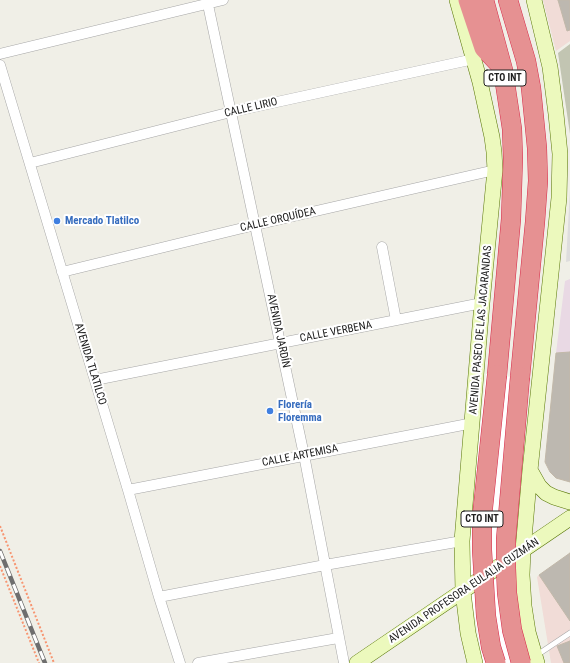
<!DOCTYPE html>
<meta charset="utf-8">
<style>
body{margin:0}
canvas{display:block;background:#f0efe7}
</style>
<canvas width="570" height="663"></canvas>
<script>
const ctx = document.querySelector('canvas').getContext('2d');
ctx.lineJoin = 'round';
function fillPath(path, color) {
  ctx.fillStyle = color;
  ctx.fill(path, 'evenodd');
}
function toPath(rows) {
  const path = new Path2D();
  for (const r of rows) {
    path.moveTo(r[0], r[1]);
    for (let i = 2; i < r.length; i += 2) path.lineTo(r[i], r[i + 1]);
  }
  return path;
}
function trace(path, color, width, dash) {
  ctx.strokeStyle = color;
  ctx.lineWidth = width;
  ctx.lineCap = dash ? 'butt' : 'round';
  ctx.setLineDash(dash || []);
  ctx.stroke(path);
}
function label(font, color, halo, rows, align = 'center') {
  ctx.font = font + ' "Roboto Condensed",sans-serif';
  ctx.lineWidth = 4;
  ctx.setLineDash([]);
  ctx.textBaseline = 'middle';
  ctx.strokeStyle = halo;
  ctx.fillStyle = color;
  for (const [text, x, y, turn = 0] of rows) {
    ctx.save();
    ctx.translate(x, y);
    ctx.rotate((+turn || 0) * Math.PI / 180);
    ctx.textAlign = isNaN(turn) ? turn : align;
    if (halo) ctx.strokeText(text, 0, 0);
    ctx.fillText(text, 0, 0);
    ctx.restore();
  }
}
const residential = toPath([
 [570,189,570,261,566,262]
]);
const commercial = toPath([
 [543,0,570,0,570,41,556,51],
 [539,575,570,621,570,663,551,663,537,577]
]);
const industrial = toPath([
 [570,279,570,352,556,353,565,281]
]);
const construction = toPath([
 [570,44,570,134,558,53]
]);
const pier = toPath([
 [486,374,530,379,515,533,514,566,530,663,483,663,472,601,469,560,470,523]
]);
const building = toPath([
 [558,0,570,0,570,30,567,31,558,0],
 [570,352,570,482,556,478,550,472,545,462,556,353,570,352],
 [570,553,570,621,539,575,570,553],
 [570,641,570,663,564,663,557,646,570,641]
]);
const path = toPath([
 [0,526,54,663],
 [0,566,39,663]
]);
const service = toPath([
 [537,655,570,633]
]);
const minor = toPath([
 [207,0,304,455,344,663],
 [0,54,223,0],
 [0,65,128,490,159,597,180,663],
 [30,163,231,112,474,59],
 [382,247,396,320],
 [62,272,255,225,495,170],
 [95,380,482,303],
 [128,490,473,423],
 [159,597,325,565,462,541],
 [198,663,338,638]
]);
const secondary = toPath([
 [457,0,480,82,492,137,494,152,495,170,482,303,462,541,463,592,468,633,475,663],
 [534,0,550,67,556,114,560,154,559,198,530,470,523,550,522,575,524,606,528,632,537,663],
 [530,470,539,486,546,493,554,497,570,502],
 [357,663,570,518]
]);
const motorway = toPath([
 [468,0,484,48,499,64],
 [484,0,503,70,512,129,513,158,511,219,497,375],
 [508,0,526,61,531,88,537,148,538,181,535,222,520,377]
]);
const rail = toPath([
 [0,551,45,663]
]);
const motorwayBridge = toPath([
 [520,377,506,539,506,568,507,593,512,630,521,663],
 [496,663,491,647,486,616,482,550,482,517,497,375]
]);
const markers = [
 [57,221,4,"#3f7fe0"],
 [270,411,4,"#3f7fe0"]
];
const shields = [
 [505,78,42],
 [482,519,42]
];
const shieldNames = [
 ["CTO INT",505,78],
 ["CTO INT",482,519]
];
const streetNames = [
 ["CALLE LIRIO",251,108,-13],
 ["CALLE ORQUÍDEA",278,220,-13],
 ["AVENIDA PASEO DE LAS JACARANDAS",481,330,-85],
 ["AVENIDA JARDÍN",278,331,78],
 ["CALLE VERBENA",336,332,-11],
 ["AVENIDA TLATILCO",90,364,73],
 ["CALLE ARTEMISA",300,456,-11],
 ["AVENIDA PROFESORA EULALIA GUZMÁN",464,591,-34]
];
const shopNames = [
 ["Mercado Tlatilco",65,221],
 ["Florería",278,405],
 ["Floremma",278,418]
];
fillPath(residential, '#dedddd');
fillPath(commercial, '#f1dcd7');
fillPath(industrial, '#e9d9e4');
fillPath(construction, '#c2c5b2');
fillPath(pier, '#fff');
fillPath(building, '#bdb8b0');
trace(building, '#c2b8a9', 1);
trace(service, '#a7a7a7', 6);
trace(minor, '#a7a7a7', 11);
trace(secondary, '#597707', 16);
trace(motorway, '#d82a49', 20);
trace(path, '#f79571', 2, [2, 2]);
trace(service, '#fff', 5);
trace(minor, '#fff', 10);
trace(secondary, '#ecf9bd', 15);
trace(motorway, '#e69192', 19);
trace(rail, '#6e6e6e', 4.5);
trace(rail, '#fff', 3, [9]);
trace(motorwayBridge, '#d82a49', 20, []);
trace(motorwayBridge, '#e69192', 19);
for (const [x, y, r, color] of markers) {
  const dot = new Path2D();
  dot.arc(x, y, r, 0, 2 * Math.PI);
  ctx.fillStyle = color;
  ctx.fill(dot);
  trace(dot, '#fff', 1.5);
}
for (const [x, y, w] of shields) {
  const box = new Path2D();
  box.roundRect(x - w / 2, y - 8, w, 16, 3);
  ctx.fillStyle = '#fff';
  ctx.fill(box);
  trace(box, '#202020', 1);
}
label('bold 10px', '#202020', null, shieldNames);
label('11px', '#202020', '#fff', streetNames);
label('bold 11px', '#366cbe', '#fff', shopNames, 'left');
</script>
